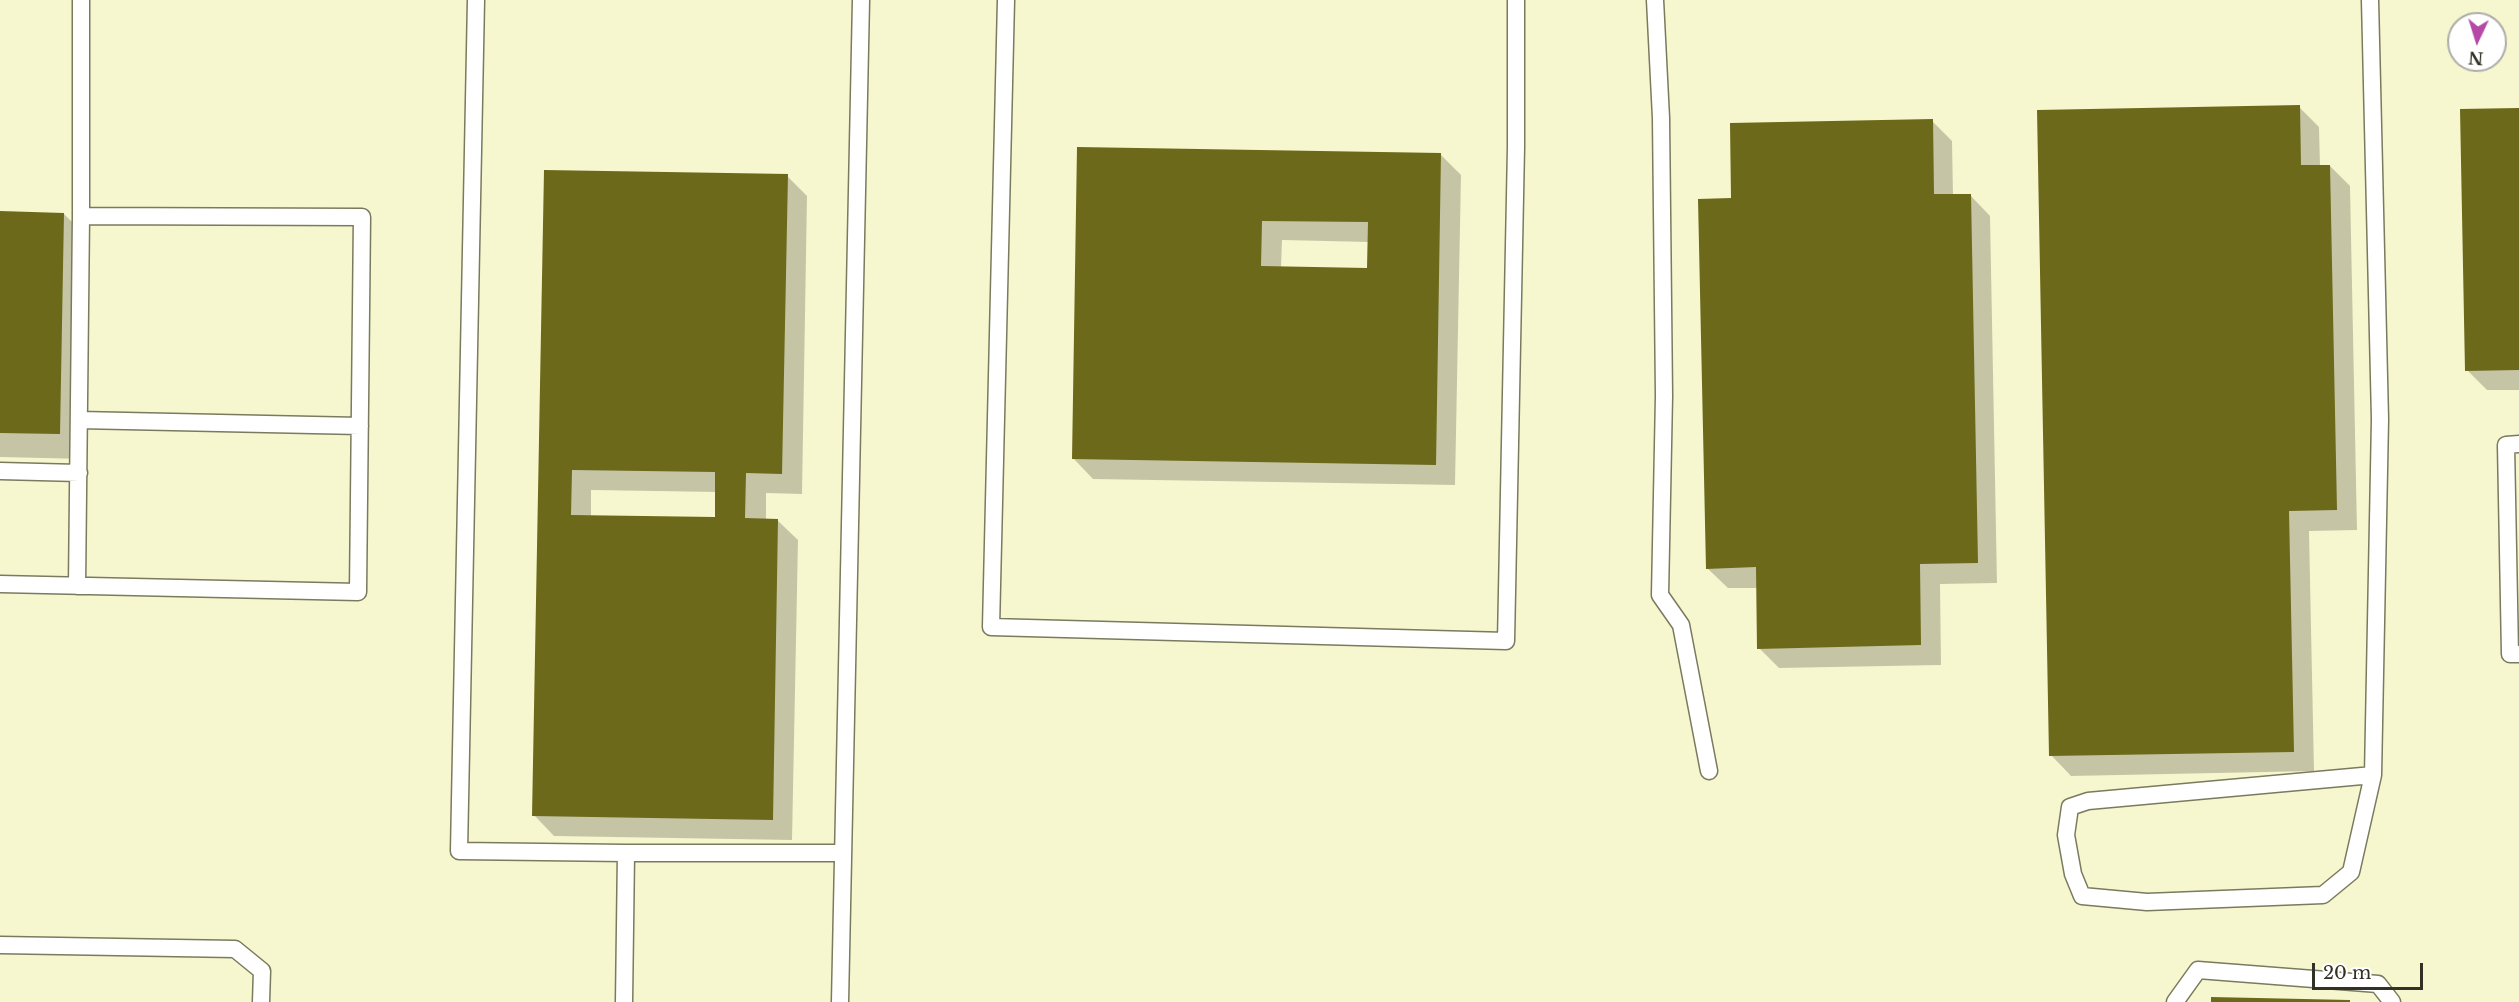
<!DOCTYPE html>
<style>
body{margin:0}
#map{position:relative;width:2519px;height:1002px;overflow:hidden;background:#fefedf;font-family:"Libre Baskerville",serif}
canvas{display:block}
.north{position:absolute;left:2447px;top:12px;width:60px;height:60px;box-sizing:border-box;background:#fff;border:2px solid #adada8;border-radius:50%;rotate:184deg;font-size:16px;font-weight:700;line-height:24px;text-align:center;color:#313125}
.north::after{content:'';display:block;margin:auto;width:21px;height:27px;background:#b649a8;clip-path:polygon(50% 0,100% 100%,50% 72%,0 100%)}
.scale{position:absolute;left:2312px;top:963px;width:111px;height:27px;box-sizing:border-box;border:3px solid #313125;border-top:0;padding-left:8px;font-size:18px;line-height:21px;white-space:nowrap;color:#313125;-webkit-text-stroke:4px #fff;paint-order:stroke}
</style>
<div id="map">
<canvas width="2519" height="1002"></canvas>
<div class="north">N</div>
<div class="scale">20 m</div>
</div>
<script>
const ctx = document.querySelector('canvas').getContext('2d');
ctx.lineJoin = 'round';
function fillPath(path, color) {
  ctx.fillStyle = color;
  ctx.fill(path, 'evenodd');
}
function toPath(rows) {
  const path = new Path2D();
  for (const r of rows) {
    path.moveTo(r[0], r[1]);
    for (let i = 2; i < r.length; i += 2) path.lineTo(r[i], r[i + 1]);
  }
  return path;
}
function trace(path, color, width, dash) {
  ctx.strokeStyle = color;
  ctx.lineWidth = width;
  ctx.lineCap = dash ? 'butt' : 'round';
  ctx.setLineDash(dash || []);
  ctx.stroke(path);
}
const built = toPath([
 [0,0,2519,0,2519,1002,0,1002],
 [2459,24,2495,24,2495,60,2459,60]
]);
const shadow = toPath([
 [2299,107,2319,127,2320,166,2330,166,2350,186,2357,530,2309,531,2314,771,2071,776,2051,755],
 [2519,109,2519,390,2487,390,2467,370],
 [1932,121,1952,141,1953,195,1970,195,1990,216,1997,583,1940,584,1941,665,1779,668,1759,648,1758,588,1728,588,1707,568,1733,199],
 [1078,148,1440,154,1461,175,1455,485,1093,479,1073,458],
 [1282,240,1369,242,1368,270,1281,268],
 [546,172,787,176,807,196,802,494,766,493,766,520,777,520,798,540,792,840,554,836,534,815],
 [591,490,717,492,716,519,591,516],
 [0,213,64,214,90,240,85,459,0,457]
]);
const building = toPath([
 [2300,105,2301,165,2330,165,2337,510,2289,511,2294,752,2049,756,2037,110],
 [2519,108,2519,370,2465,371,2460,109],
 [1933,119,1934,194,1971,194,1978,563,1920,564,1921,645,1757,649,1756,567,1706,569,1698,199,1731,198,1730,123],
 [1077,147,1441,153,1436,465,1072,459],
 [1262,221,1368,222,1367,268,1261,266],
 [544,170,788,174,782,474,746,473,745,518,778,519,773,820,532,816],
 [572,470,715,472,715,517,571,515],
 [0,211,64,213,60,434,0,433],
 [2211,997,2350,1000,2350,1002,2211,1002]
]);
const service = toPath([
 [476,0,459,851,626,853,624,1002],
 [1006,0,991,627,1506,641,1516,147,1516,0],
 [1655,0,1661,118,1664,396,1660,595,1681,625,1709,771],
 [2370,0,2380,419,2373,775,2351,872,2323,895,2147,902,2082,896,2073,874,2066,835,2070,807,2088,801,2373,775],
 [79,420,360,426],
 [2519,444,2506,445,2510,654,2519,654],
 [0,471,79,473],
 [0,584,358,592,362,217,81,216,81,0],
 [77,586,81,216],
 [626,853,843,853],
 [0,945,235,949,262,971,261,1002],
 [840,1002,861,0],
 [2175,1002,2198,970,2378,984,2392,1002]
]);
fillPath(built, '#f7f7cf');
fillPath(shadow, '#0003');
fillPath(building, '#6c691a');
trace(service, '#7a7a5e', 19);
trace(service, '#fff', 16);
</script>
